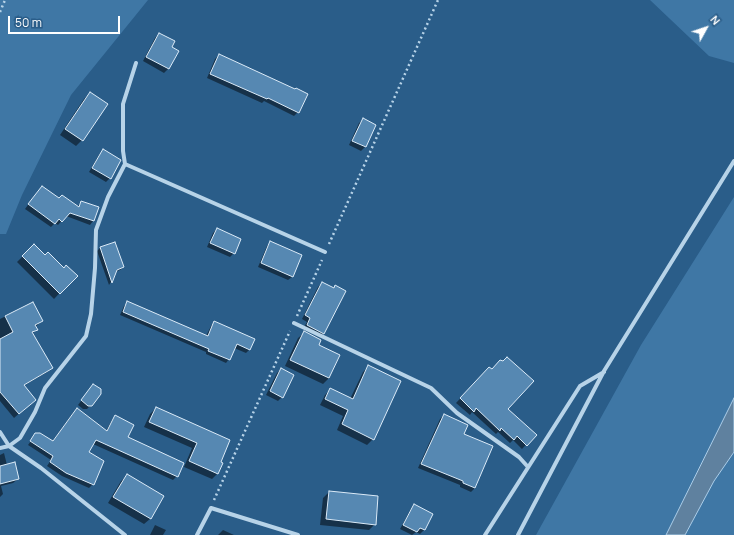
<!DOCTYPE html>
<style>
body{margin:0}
#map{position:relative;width:734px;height:535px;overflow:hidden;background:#2a5d89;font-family:Manrope,sans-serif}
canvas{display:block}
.north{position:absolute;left:686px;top:8px;width:40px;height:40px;-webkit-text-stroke:3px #2a5d89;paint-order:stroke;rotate:50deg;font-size:11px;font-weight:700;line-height:16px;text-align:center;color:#fff}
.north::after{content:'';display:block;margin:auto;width:14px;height:18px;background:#fff;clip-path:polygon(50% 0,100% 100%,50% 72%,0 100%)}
.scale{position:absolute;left:8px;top:16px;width:112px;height:18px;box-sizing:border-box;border:2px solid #fff;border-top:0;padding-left:5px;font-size:12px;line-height:14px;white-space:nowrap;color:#fff;-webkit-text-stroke:3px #2a5d89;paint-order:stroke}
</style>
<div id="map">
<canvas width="734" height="535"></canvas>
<div class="north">N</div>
<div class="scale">50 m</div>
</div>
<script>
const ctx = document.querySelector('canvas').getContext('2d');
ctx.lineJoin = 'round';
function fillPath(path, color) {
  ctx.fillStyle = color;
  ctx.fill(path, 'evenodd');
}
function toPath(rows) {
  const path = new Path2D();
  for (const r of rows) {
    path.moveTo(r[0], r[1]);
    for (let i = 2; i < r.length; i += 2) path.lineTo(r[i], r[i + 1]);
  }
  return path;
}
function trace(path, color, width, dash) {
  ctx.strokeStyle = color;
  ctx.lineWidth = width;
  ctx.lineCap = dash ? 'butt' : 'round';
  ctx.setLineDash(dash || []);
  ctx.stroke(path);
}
const green = toPath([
 [0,0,148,0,71,95,22,195,6,234,0,234],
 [650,0,734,0,734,63,709,56],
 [734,197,734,398,666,535,536,535,641,345],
 [734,452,734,535,685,535,714,480]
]);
const water = toPath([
 [734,398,734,452,714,481,685,535,666,535,734,398]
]);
const shadow = toPath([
 [159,34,170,48,177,52,168,69,164,73,143,61,155,38],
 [219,55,298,112,294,116,264,101,262,103,207,78,215,59],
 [90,93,107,104,82,140,76,146,60,135,84,99],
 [363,120,375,125,365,147,361,151,349,145,359,123],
 [103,151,110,178,106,182,89,172,99,155],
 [38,191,77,207,82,202,93,221,90,225,66,216,58,225,55,223,51,227,25,209],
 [217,229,234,253,230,257,207,247,213,233],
 [271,242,301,256,292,277,288,280,258,267,267,246],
 [115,243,123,267,120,270,115,272,111,282,109,285,97,251,100,248],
 [34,245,45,257,76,276,54,299,17,262],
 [322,283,333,288,335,286,324,333,320,337,303,329,307,322,302,319,318,287],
 [32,303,42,321,35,327,36,329,32,334,52,368,47,372,23,386,30,404,14,418,0,401,0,319],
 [128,303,206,336,211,326,214,322,250,349,246,353,234,348,229,359,226,363,206,354,206,352,120,315,124,306],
 [304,333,317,345,339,356,329,378,323,384,285,366,298,338],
 [369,366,373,439,367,445,337,430,343,416,320,405,325,395,330,390,350,399,363,372],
 [489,368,507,409,535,435,522,449,513,440,510,443,498,432,496,434,472,412,470,415,456,403],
 [281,369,282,397,278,401,266,395,277,373],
 [90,389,91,405,87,409,83,409,78,405],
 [156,408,229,441,220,462,222,463,217,474,212,479,184,467,192,448,144,427,150,414],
 [73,413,106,431,112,420,115,417,127,437,177,476,173,480,93,444,88,453,93,484,89,488,62,476,47,466,51,460,28,445,36,434,52,442],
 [444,415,463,434,475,488,471,492,460,487,460,485,418,468,440,419],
 [4,453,7,465,18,479,13,483,1,486,3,494,0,497,0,455],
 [127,476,163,497,150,519,144,524,108,503,121,481],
 [329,492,375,524,369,530,320,525,323,498],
 [414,505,432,514,424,530,420,534,416,532,412,535,400,529,411,509],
 [155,525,166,530,163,535,150,535],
 [223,530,234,535,218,535]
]);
const building = toPath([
 [159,33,175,41,172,47,179,51,169,69,146,57,159,33],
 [219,54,295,89,296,88,308,94,299,113,268,98,267,99,210,74,219,54],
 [90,92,108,104,83,141,65,129,90,92],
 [363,118,376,125,366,147,352,141,363,118],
 [103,149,121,160,111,179,92,168,103,149],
 [42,186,59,198,62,195,79,207,81,201,99,207,94,221,70,213,62,222,59,219,55,224,28,204,42,186],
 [217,228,241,239,235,254,210,243,217,228],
 [270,241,302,255,293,277,261,263,270,241],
 [115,242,124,267,117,270,112,283,100,247,115,242],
 [34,244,45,255,48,252,64,268,66,265,78,276,60,294,22,256,34,244],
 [322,282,334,288,335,285,346,291,324,334,307,325,310,318,305,315,322,282],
 [127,301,208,336,214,321,255,339,250,350,237,344,230,360,208,351,209,349,123,312,127,301],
 [33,302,43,321,35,325,38,330,32,332,53,368,24,385,36,400,19,414,0,392,0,339,13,332,5,316,33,302],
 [304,331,321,340,319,345,340,355,329,378,290,360,304,331],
 [507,357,534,381,508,409,537,435,527,446,517,436,514,440,501,428,500,431,476,408,474,412,460,398,489,367,492,369,500,360,503,361,507,357],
 [368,365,401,381,374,440,342,424,348,410,325,399,330,388,353,399,368,365],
 [281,368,294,375,283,398,270,391,281,368],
 [93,384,101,389,101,394,92,406,88,406,81,400,93,384],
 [156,407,230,440,221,462,223,463,218,474,189,461,197,443,149,422,156,407],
 [77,408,107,431,115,415,134,425,128,437,184,463,178,477,96,440,89,452,104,461,94,485,66,473,50,462,53,456,30,441,35,433,40,433,53,441,77,408],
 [444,414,468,425,464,434,493,446,475,488,463,483,463,481,421,464,444,414],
 [15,462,19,479,0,484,0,466,15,462],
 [127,474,164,496,151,519,113,497,127,474],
 [329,491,378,496,376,525,326,519,329,491],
 [414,504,433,514,425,530,420,528,417,532,403,525,414,504]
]);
const path = toPath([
 [0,12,5,0],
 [329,244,438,0],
 [297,316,322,260],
 [214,500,290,331]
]);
const minor = toPath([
 [125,164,325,252],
 [294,323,431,388,457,413,519,457,528,467],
 [0,432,9,446,41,468,125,535],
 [0,448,9,446,20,438,35,412,45,388,86,336,91,314,95,268,96,230,108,197,125,164,123,151,123,104,136,63],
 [197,535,211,508,298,535],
 [485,535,580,386,604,372],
 [518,535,604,371,734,161]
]);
fillPath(green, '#3f77a5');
fillPath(water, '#5f819f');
trace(water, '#accee9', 1);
fillPath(shadow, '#0007');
fillPath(building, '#5688b2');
trace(building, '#dbeaf7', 1);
trace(path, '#b7d3e8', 2.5, [2, 3]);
trace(minor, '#b7d3e8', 4);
</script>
